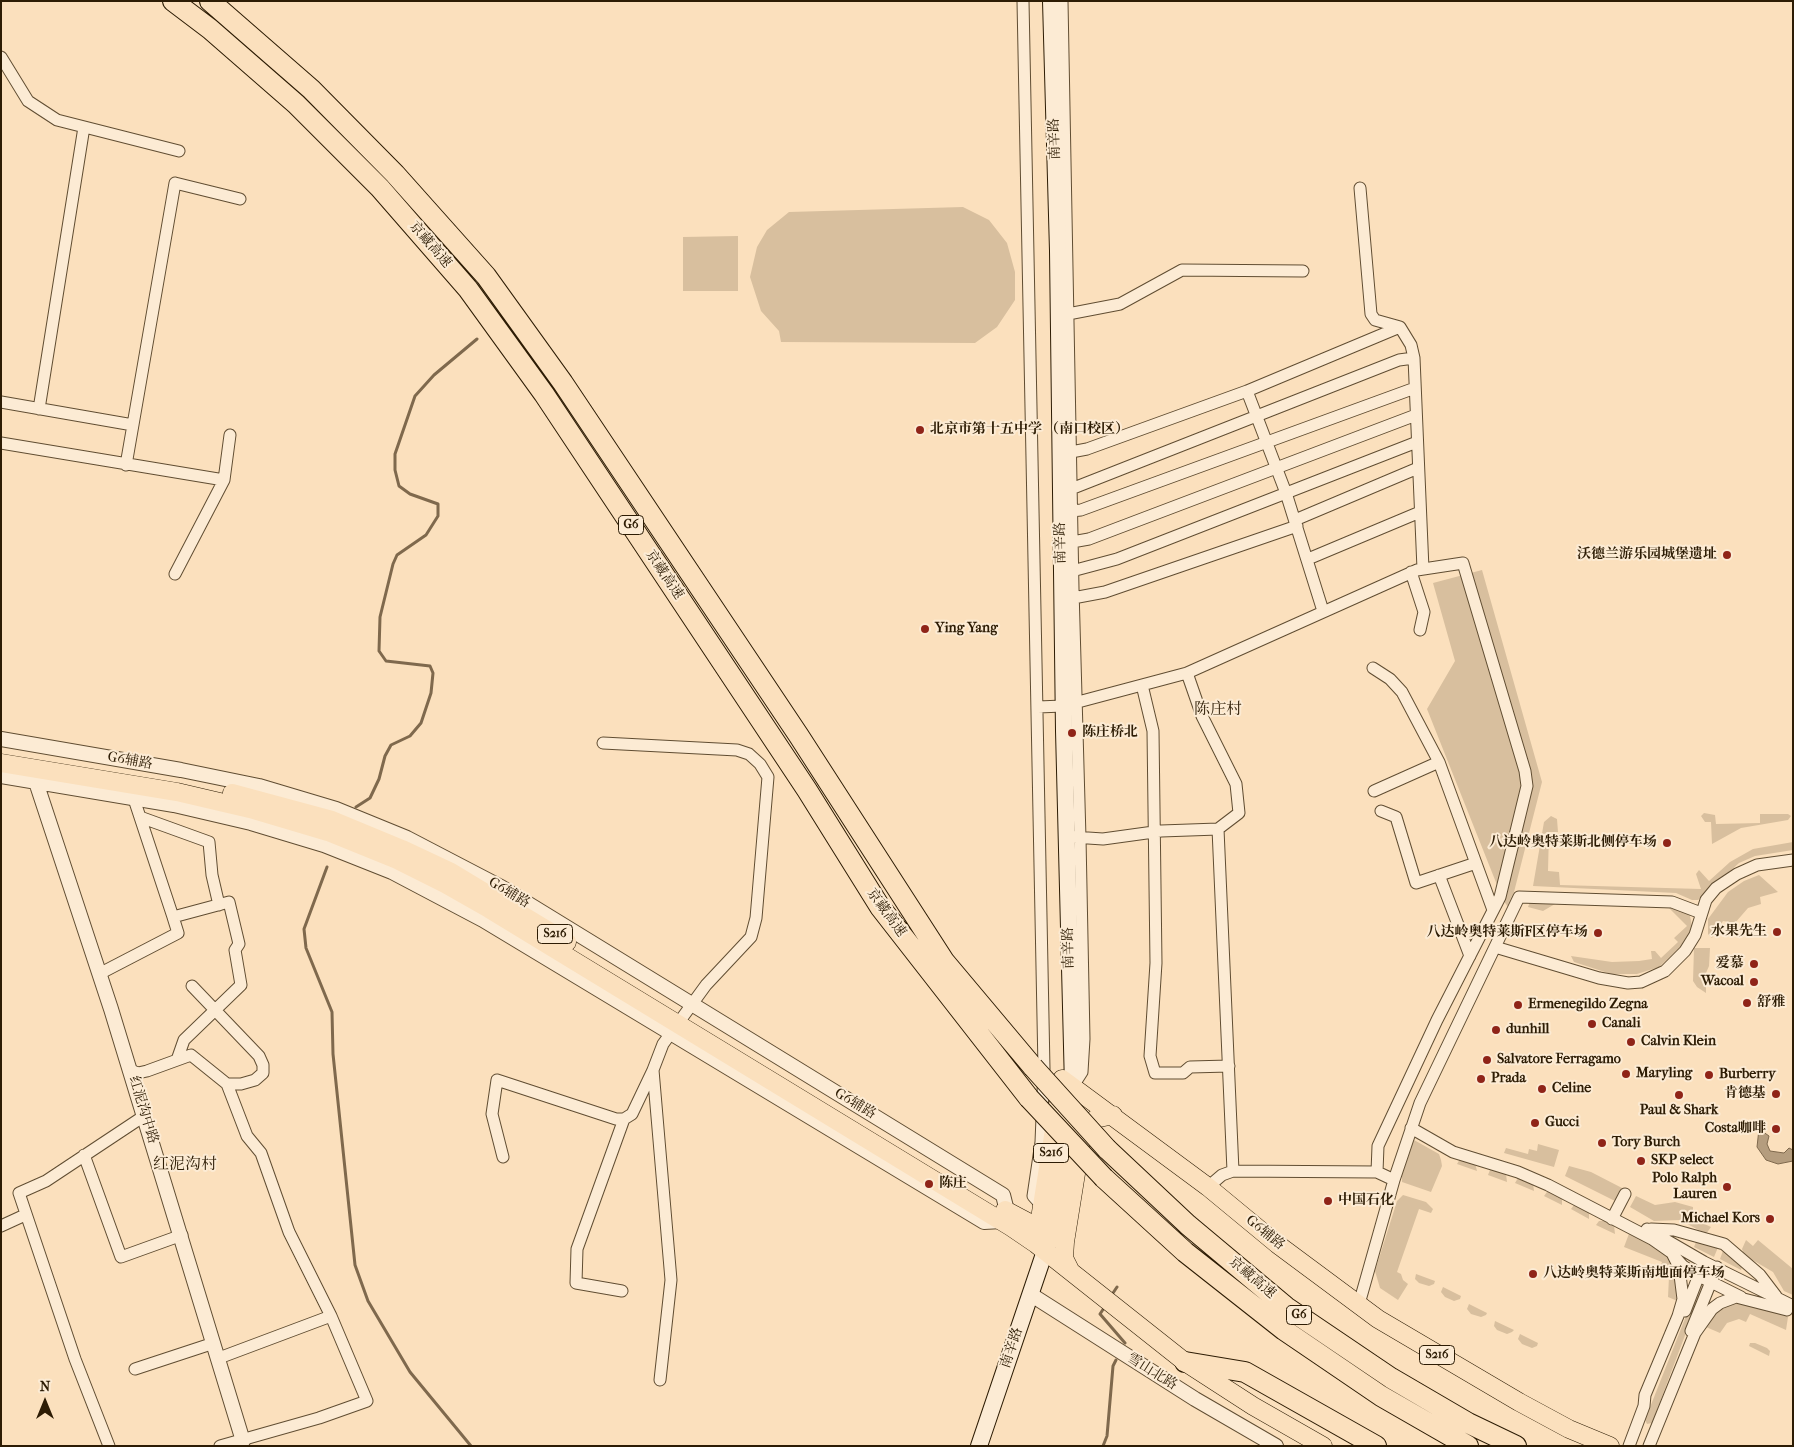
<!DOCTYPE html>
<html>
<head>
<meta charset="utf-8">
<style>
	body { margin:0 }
	#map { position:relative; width:1794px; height:1447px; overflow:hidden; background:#fbe0bd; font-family:"IM FELL French Canon",serif }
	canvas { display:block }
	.frame { position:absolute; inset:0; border:2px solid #2d1c04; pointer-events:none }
	.north { position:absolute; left:20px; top:1377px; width:50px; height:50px; -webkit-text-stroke:4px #fcebd4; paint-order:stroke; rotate:0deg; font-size:14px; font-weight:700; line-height:20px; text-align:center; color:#2d1c04 }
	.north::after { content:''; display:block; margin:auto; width:18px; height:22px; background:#2d1c04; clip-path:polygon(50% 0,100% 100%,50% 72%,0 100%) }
</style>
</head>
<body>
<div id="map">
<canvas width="1794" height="1447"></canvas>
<div class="frame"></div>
<div class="north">N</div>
</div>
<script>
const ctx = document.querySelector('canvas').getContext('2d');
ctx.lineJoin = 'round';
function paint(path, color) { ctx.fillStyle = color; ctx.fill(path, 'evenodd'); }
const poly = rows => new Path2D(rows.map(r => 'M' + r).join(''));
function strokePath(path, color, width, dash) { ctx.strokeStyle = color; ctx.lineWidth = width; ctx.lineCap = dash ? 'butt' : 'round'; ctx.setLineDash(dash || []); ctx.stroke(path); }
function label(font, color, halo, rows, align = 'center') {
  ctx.font = font + ' "IM FELL French Canon","Noto Serif SC",serif'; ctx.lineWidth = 4; ctx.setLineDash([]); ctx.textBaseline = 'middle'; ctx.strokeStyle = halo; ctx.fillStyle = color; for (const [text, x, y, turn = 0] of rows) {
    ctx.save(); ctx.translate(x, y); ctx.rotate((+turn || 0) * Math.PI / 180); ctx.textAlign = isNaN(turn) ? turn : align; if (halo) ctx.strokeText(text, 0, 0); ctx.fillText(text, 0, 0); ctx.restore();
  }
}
paint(poly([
	[963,207,989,220,1007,243,1015,272,1015,300,997,327,975,343,781,342,779,331,761,311,750,277,757,247,767,230,789,212],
	[738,236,738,291,683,291,683,237],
	[1482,570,1542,782,1513,896,1508,907,1503,900,1427,709,1455,661,1433,583],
	[1704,813,1715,815,1716,824,1760,823,1760,814,1788,814,1791,816,1788,820,1741,828,1712,844,1711,822,1705,822,1701,816],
	[1551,816,1557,819,1558,832,1549,832,1548,871,1559,872,1560,885,1701,889,1696,874,1699,870,1709,881,1730,862,1753,849,1793,842,1793,850,1755,856,1739,863,1698,900,1692,900,1676,893,1533,886,1544,822],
	[1759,875,1778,892,1760,897,1761,904,1748,908,1735,923,1723,921,1712,938,1708,934,1708,919,1728,892,1744,881],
	[1530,902,1673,906,1687,912,1690,916,1692,926,1688,940,1659,967,1637,974,1611,974,1574,962,1571,956,1612,962,1639,961,1652,959,1651,951,1655,951,1661,958,1678,942,1674,938,1687,926,1668,907,1555,904,1543,911,1528,907],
	[1694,948,1710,948,1709,966,1706,973,1706,993,1697,987,1693,981],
	[1414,1140,1439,1154,1441,1160,1442,1166,1431,1192,1402,1182,1402,1175],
	[1538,1144,1559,1150,1554,1167,1504,1153,1506,1148,1528,1154,1529,1149,1537,1151],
	[1460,1159,1475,1163,1477,1171,1457,1164],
	[1569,1166,1591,1172,1624,1189,1617,1202,1565,1176],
	[1490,1170,1506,1174,1507,1182,1488,1175],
	[1518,1178,1533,1183,1534,1191,1515,1183],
	[1551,1191,1562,1197,1562,1205,1544,1196,1547,1192],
	[1403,1195,1426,1202,1433,1209,1431,1213,1419,1209,1397,1272,1401,1274,1403,1280,1408,1284,1398,1300,1380,1288,1375,1271,1397,1201],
	[1636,1196,1655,1205,1675,1202,1693,1207,1693,1215,1698,1217,1698,1221,1711,1227,1706,1234,1680,1220,1654,1221,1630,1207],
	[1574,1205,1589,1210,1589,1219,1571,1209],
	[1599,1221,1605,1221,1614,1225,1615,1234,1596,1225],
	[1630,1231,1666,1254,1673,1264,1680,1302,1668,1297,1669,1277,1667,1273,1659,1270,1662,1262,1624,1247],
	[1746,1240,1753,1246,1758,1240,1793,1269,1793,1295,1784,1291,1773,1272,1744,1255,1742,1249],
	[1696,1242,1719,1245,1714,1257,1694,1247],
	[1724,1248,1742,1267,1741,1270,1720,1259],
	[1416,1274,1435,1281,1434,1284,1429,1286,1419,1283,1415,1279],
	[1699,1283,1704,1285,1652,1423,1647,1424,1645,1420],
	[1443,1287,1461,1296,1460,1299,1454,1301,1445,1297,1441,1292],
	[1737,1303,1781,1311,1788,1317,1786,1330,1750,1314,1746,1322,1739,1319,1727,1323,1720,1333,1706,1327,1715,1312,1724,1306],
	[1469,1304,1487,1313,1486,1315,1481,1317,1471,1314,1467,1309],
	[1495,1321,1514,1330,1512,1332,1507,1334,1497,1330,1494,1326],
	[1520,1334,1538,1343,1537,1346,1532,1348,1522,1344,1518,1339],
	[1750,1343,1755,1343,1767,1348,1770,1351,1769,1356,1749,1346]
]), '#d8bf9e');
const water = poly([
	[1759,1129,1769,1136,1767,1144,1770,1151,1784,1153,1789,1148,1793,1150,1793,1161,1778,1164,1766,1160,1757,1147,1759,1129]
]);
paint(water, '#b59d7e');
strokePath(water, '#7f694d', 1);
strokePath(poly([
	[356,807,370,798,379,779,385,756,391,745,410,736,421,723,431,693,433,673,430,666,386,661,379,651,380,617,393,564,397,555,426,535,438,516,438,504,410,494,399,486,395,470,395,454,415,396,434,375,477,339],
	[327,867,304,929,306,948,332,1012,333,1054,355,1265,368,1301,410,1372,471,1446],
	[1113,1293,1117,1287],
	[1104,1308,1100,1314,1125,1343],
	[1103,1446,1107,1436,1113,1366,1116,1360]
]), '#7f694d', 3);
const minor = poly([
	[1023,1,1044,1068,1041,1142,1033,1196,1042,1206],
	[1062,1,1073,589,1080,838,1084,1039,1082,1072,1073,1086],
	[1,57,28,101,57,120,179,151],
	[1360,188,1371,314,1375,320,1400,327,1411,345,1414,358,1423,569],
	[1068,314,1120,304,1182,270,1303,271],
	[1247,391,1286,493,1323,611],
	[1,402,133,425],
	[39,409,84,127],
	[1,443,224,480,230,435],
	[1071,452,1087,449,1247,391,1400,327],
	[126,465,175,183,240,199],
	[1071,489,1399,360,1414,358],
	[1071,511,1081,510,1415,388],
	[1295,520,1418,468],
	[1072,542,1089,539,1416,415],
	[1308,559,1420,512],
	[1072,571,1117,559,1417,442],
	[1411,572,1424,612,1420,630],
	[175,574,224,480],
	[1073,598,1105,592,1297,526],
	[1373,668,1390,679,1402,692,1439,762,1374,791],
	[1187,673,1202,716,1236,784,1239,813,1218,829,1233,1171],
	[1142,685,1153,731,1156,963,1150,1056,1155,1073,1183,1073,1190,1067,1229,1066],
	[1038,707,1063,706,1187,673,1417,570,1463,563,1525,771,1527,786,1500,897,1437,1020,1378,1146,1377,1172],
	[603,743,737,750,749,754,760,764,768,777,756,918,751,937,706,985,663,1044,653,1070,671,1280,660,1380],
	[1439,762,1493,910],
	[134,799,173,917,229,902,239,944,235,950,241,985,184,1040,177,1060],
	[1381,811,1396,817,1416,883,1476,863],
	[140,817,209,842,212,875,219,905],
	[1073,837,1103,839,1161,831,1218,829],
	[1439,875,1470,956],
	[1495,947,1599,978,1628,983,1641,982,1665,971,1685,951,1695,935,1706,900,1716,888,1737,874,1757,865,1793,860],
	[99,974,178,933,173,917],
	[192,986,259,1056,263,1065,263,1073,255,1080,241,1084,227,1084],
	[130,1070,138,1073,147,1071,191,1055,227,1084,247,1136,261,1153,289,1232,331,1316,219,1358],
	[1411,1128,1453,1152,1518,1172,1548,1185,1652,1239,1672,1253,1679,1267,1683,1299,1678,1316,1645,1395,1644,1406,1629,1446],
	[84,1155,121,1257,182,1235],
	[503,1157,492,1114,497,1080,616,1119,624,1119,632,1114,653,1070],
	[1208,1187,1222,1175,1233,1171,1377,1172,1394,1180],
	[1612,1219,1625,1194],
	[1,1226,25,1215],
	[1647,1229,1704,1262,1793,1306],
	[1651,1229,1674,1230,1724,1244,1760,1275,1776,1296],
	[1676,1258,1683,1266,1699,1276,1741,1297],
	[622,1291,576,1283,577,1249,624,1119],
	[1359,1304,1394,1180,1420,1103,1519,897,1672,902,1701,913],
	[1685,1311,1704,1262],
	[1691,1331,1717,1267],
	[135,1369,214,1343],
	[109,1446,75,1359,19,1193,46,1181,144,1116],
	[220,1446,319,1418,367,1401,331,1316],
	[1649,1446,1695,1333,1712,1309,1720,1303,1736,1297,1787,1310]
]);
const tertiary = poly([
	[1,739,181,770,259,786,336,809,407,838,501,887,1003,1195,1007,1211],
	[1,776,174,805,251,823,324,845,392,872,483,920,984,1222,1002,1221],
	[36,782,111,1009,243,1441],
	[1030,1294,1195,1399,1276,1446]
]);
const secondary = poly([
	[1051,1,1058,251,1064,731,1073,1086],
	[979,1446,1045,1251]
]);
const primary = poly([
	[1,763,177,792,254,810,328,832,397,860,445,884,489,909,1011,1227,1036,1244,1185,1362,1253,1406,1323,1446],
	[232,793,332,820,402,849,451,872,567,942],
	[1005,1210,1039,1228,1045,1251],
	[1037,1238,1062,1079,1208,1187,1277,1244,1378,1319,1519,1402,1569,1429,1610,1446],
	[1045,1251,1055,1221,1072,1100],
	[1070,1270,1064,1258,1065,1242,1082,1136,1095,1119,1113,1115]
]);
const motorway = poly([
	[173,1,210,29,296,104,380,188,468,289,544,394,807,790,880,907,1029,1098],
	[210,1,311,89,395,174,486,276,563,383,799,736,944,961,1033,1067],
	[1107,1149,1188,1225,1286,1307,1391,1378,1468,1423,1516,1446],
	[1104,1178,1185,1252,1284,1330,1381,1396,1468,1446],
	[1185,1362,1245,1372,1376,1446]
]);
strokePath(minor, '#604d32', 13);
strokePath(tertiary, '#604d32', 16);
strokePath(secondary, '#2d1c04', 18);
strokePath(primary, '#2d1c04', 19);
strokePath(motorway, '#2d1c04', 22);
strokePath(minor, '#fcebd4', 11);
strokePath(tertiary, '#fcebd4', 14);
strokePath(secondary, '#fcebd4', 16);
strokePath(primary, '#fbe0bd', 18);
strokePath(motorway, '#fbe0bd', 20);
const motorwayBridge = poly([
	[1033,1067,1107,1149],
	[1029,1098,1104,1178]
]);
strokePath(motorwayBridge, '#2d1c04', 22, []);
strokePath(motorwayBridge, '#fbe0bd', 20);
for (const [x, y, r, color] of [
	[920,430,5,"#8f2418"],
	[1727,555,5,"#8f2418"],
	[925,629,5,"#8f2418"],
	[1072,733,5,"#8f2418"],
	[1667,843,5,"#8f2418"],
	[1777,932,5,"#8f2418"],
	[1598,933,5,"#8f2418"],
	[1754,964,5,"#8f2418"],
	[1754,982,5,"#8f2418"],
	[1747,1003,5,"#8f2418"],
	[1518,1005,5,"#8f2418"],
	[1592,1024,5,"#8f2418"],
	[1496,1030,5,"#8f2418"],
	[1631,1042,5,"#8f2418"],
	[1487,1060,5,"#8f2418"],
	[1626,1074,5,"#8f2418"],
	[1709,1075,5,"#8f2418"],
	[1481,1079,5,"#8f2418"],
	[1542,1089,5,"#8f2418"],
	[1776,1094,5,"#8f2418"],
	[1679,1095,5,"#8f2418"],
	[1535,1123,5,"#8f2418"],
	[1776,1129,5,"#8f2418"],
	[1602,1143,5,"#8f2418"],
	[1641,1161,5,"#8f2418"],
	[929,1184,5,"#8f2418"],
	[1727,1187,5,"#8f2418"],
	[1328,1201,5,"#8f2418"],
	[1770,1219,5,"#8f2418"],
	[1533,1274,5,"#8f2418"]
]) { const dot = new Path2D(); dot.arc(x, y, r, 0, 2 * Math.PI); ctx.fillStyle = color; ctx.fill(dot); strokePath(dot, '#fcebd4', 2); }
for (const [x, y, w] of [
	[631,525,25],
	[555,934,35],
	[1051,1153,35],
	[1299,1315,25],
	[1437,1355,35]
]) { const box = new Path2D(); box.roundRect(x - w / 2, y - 9.5, w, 19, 4); ctx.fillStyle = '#fcebd4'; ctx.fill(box); strokePath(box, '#2d1c04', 1); }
label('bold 12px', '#2d1c04', null, [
	["G6",631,525],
	["S216",555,934],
	["S216",1051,1153],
	["G6",1299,1315],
	["S216",1437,1355]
]);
label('14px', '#2d1c04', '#fcebd4', [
	["南辛路",1055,139,-92],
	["京藏高速",430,245,49],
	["南辛路",1061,543,-91],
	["京藏高速",664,575,56],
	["G6辅路",130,761,10],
	["G6辅路",509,893,31],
	["京藏高速",886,913,54],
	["南辛路",1069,948,-91],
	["G6辅路",855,1104,31],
	["红泥沟中路",143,1110,73],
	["G6辅路",1265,1233,39],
	["京藏高速",1252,1278,40],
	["南辛路",1012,1348,-71],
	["雪山北路",1152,1372,32]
]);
label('bold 14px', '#2d1c04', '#fcebd4', [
	["北京市第十五中学 （南口校区）",930,430],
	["沃德兰游乐园城堡遗址",1717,555,"right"],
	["Ying Yang",935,629],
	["陈庄桥北",1082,733],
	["八达岭奥特莱斯北侧停车场",1657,843,"right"],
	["水果先生",1767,932,"right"],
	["八达岭奥特莱斯F区停车场",1588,933,"right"],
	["爱慕",1744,964,"right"],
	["Wacoal",1744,982,"right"],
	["舒雅",1757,1003],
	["Ermenegildo Zegna",1528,1005],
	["Canali",1602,1024],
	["dunhill",1506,1030],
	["Calvin Klein",1641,1042],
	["Salvatore Ferragamo",1497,1060],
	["Maryling",1636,1074],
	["Burberry",1719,1075],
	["Prada",1491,1079],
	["Celine",1552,1089],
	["肯德基",1766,1094,"right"],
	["Paul & Shark",1679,1111,"center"],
	["Gucci",1545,1123],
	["Costa咖啡",1766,1129,"right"],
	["Tory Burch",1612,1143],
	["SKP select",1651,1161],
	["Polo Ralph",1717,1179,"right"],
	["Lauren",1717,1195,"right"],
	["陈庄",939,1184],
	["中国石化",1338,1201],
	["Michael Kors",1760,1219,"right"],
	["八达岭奥特莱斯南地面停车场",1543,1274]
], 'left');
label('16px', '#2d1c04', '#fcebd4', [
	["陈庄村",1218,710],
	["红泥沟村",185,1165]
]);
</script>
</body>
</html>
